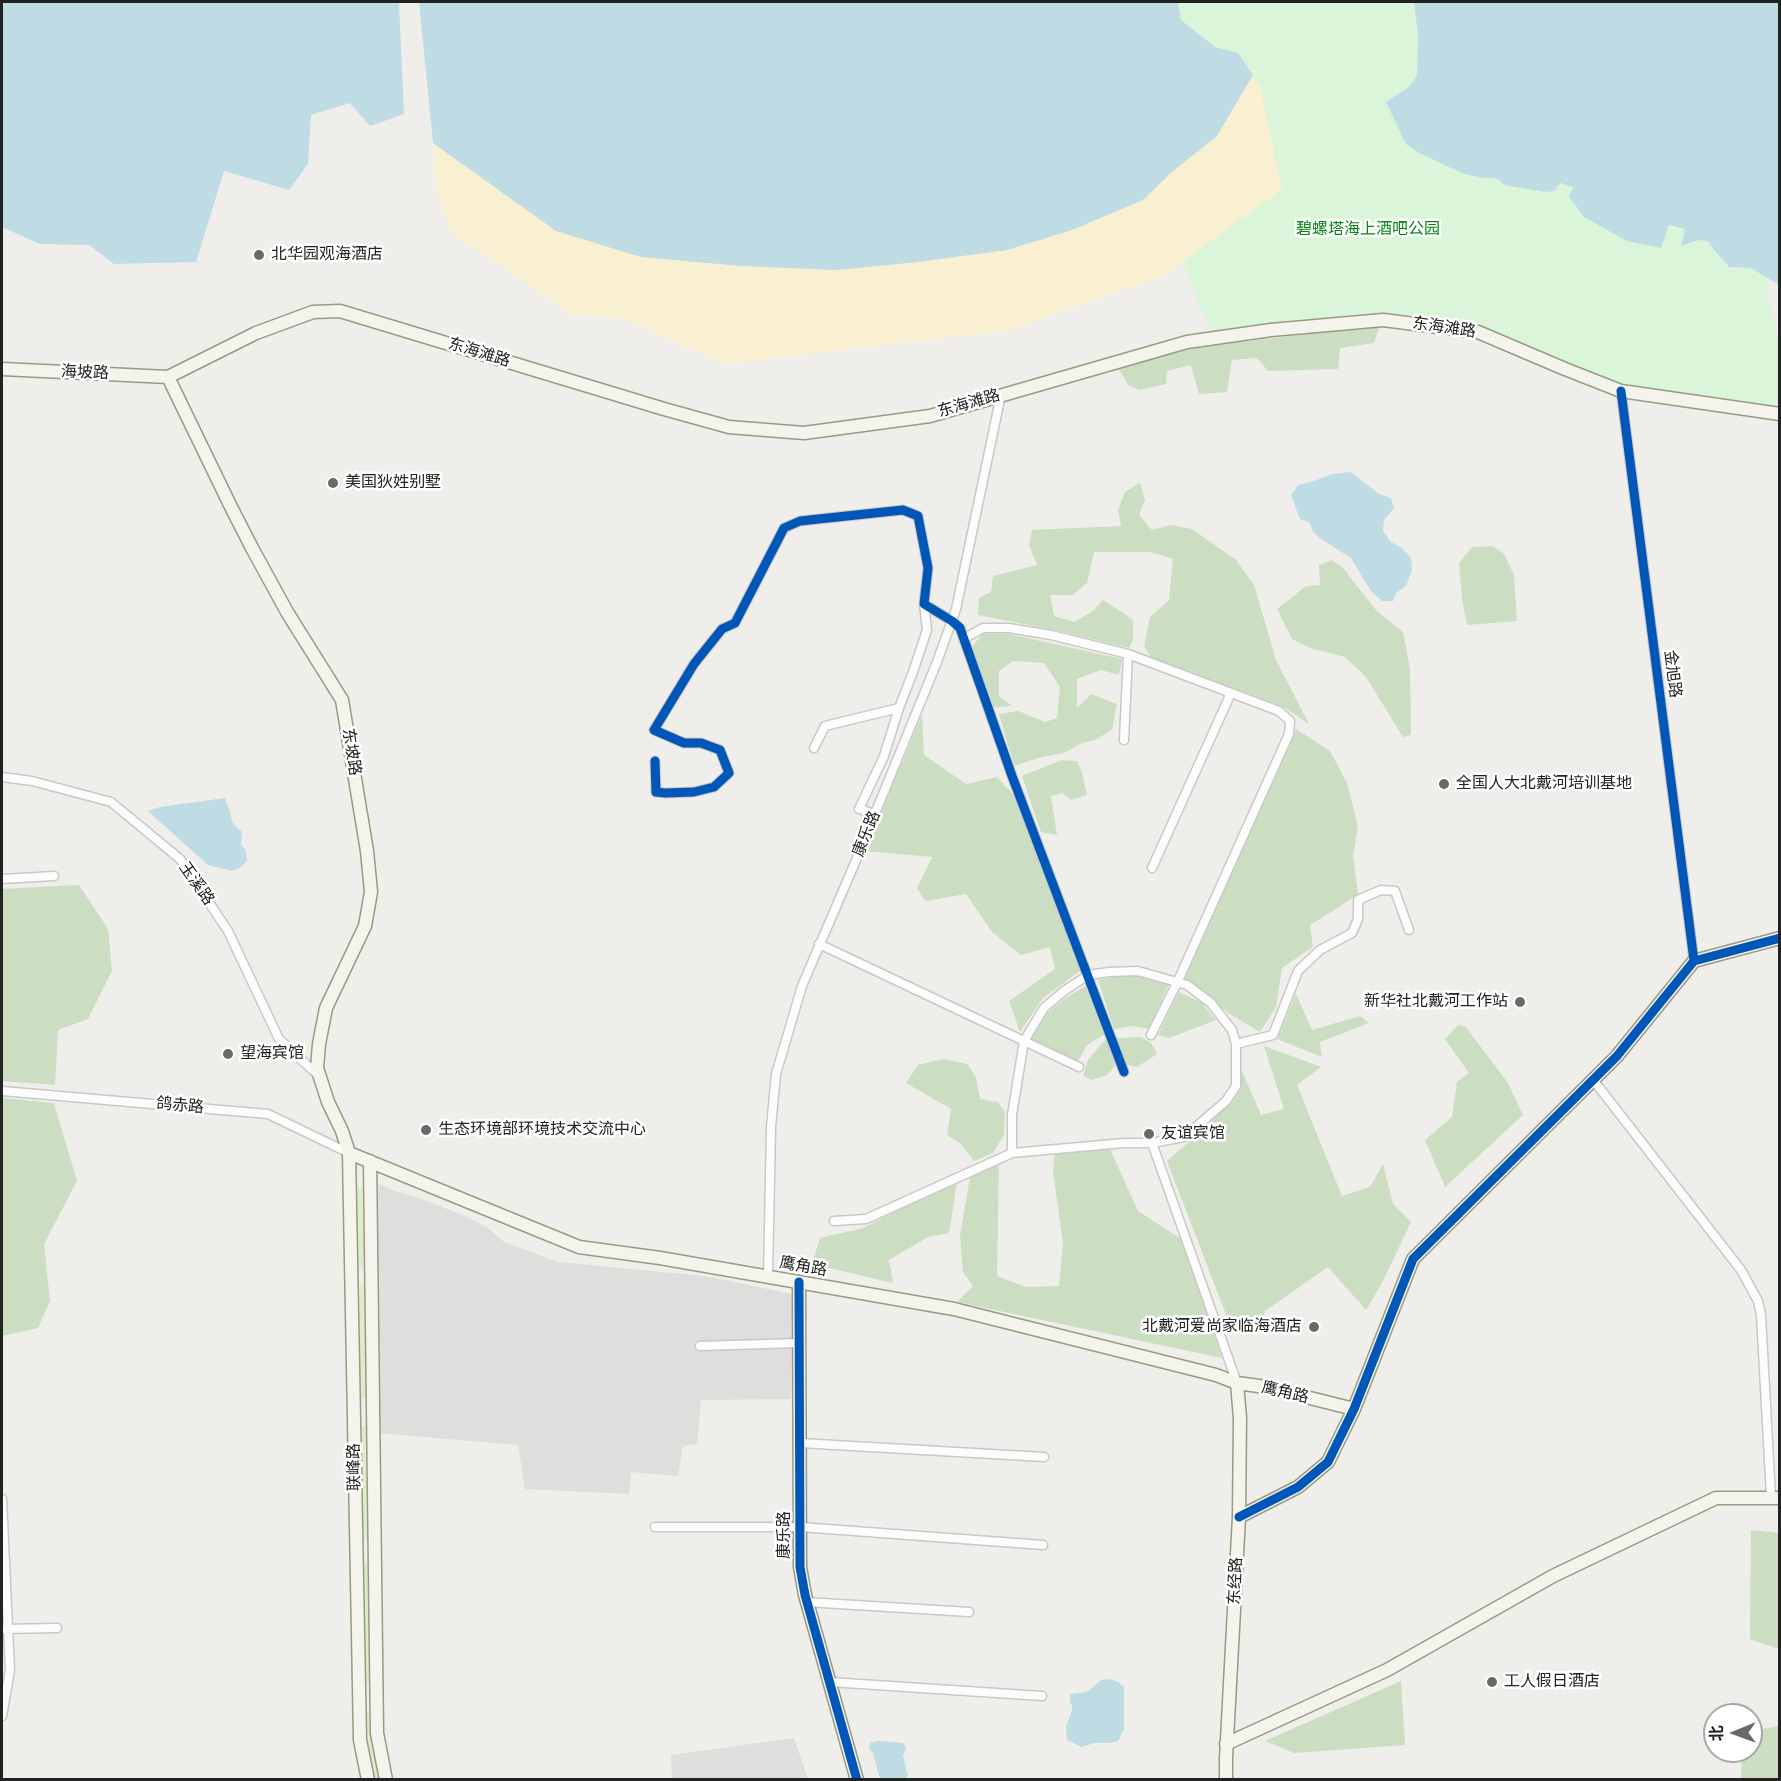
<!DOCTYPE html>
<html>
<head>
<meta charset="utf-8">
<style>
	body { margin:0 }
	#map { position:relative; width:1781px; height:1781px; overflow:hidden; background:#f0eeeb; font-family:Signika,"Noto Sans SC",sans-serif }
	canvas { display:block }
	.frame { position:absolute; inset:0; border:3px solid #222; pointer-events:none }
	.north { position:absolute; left:1703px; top:1703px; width:60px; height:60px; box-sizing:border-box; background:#fff; border:2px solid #a7a7a7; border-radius:50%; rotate:269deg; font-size:16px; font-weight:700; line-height:24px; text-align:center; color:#222 }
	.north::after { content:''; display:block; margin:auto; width:21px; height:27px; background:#6a6968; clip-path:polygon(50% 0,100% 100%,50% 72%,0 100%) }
</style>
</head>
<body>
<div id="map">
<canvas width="1781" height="1781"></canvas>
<div class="frame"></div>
<div class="north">北</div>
</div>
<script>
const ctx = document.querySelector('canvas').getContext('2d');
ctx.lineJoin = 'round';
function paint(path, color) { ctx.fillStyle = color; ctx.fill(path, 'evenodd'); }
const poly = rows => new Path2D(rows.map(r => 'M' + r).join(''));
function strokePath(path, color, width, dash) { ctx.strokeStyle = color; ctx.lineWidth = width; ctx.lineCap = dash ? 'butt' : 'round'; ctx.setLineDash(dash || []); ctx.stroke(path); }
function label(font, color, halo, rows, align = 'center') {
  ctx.font = font + ' Signika,"Noto Sans SC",sans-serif'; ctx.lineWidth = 5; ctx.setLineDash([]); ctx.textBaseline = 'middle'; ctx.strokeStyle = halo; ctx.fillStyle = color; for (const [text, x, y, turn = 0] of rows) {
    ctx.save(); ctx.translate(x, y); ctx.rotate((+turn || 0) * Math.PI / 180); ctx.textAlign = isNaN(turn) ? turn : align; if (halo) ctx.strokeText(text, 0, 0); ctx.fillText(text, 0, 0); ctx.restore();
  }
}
paint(poly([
	[375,1182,398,1192,419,1198,465,1216,488,1228,504,1242,558,1262,705,1276,792,1294,791,1399,701,1400,697,1444,683,1446,678,1476,631,1472,629,1494,525,1489,518,1445,377,1433],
	[794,1738,808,1779,672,1779,671,1755]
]), '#dfdedc');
paint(poly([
	[356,1187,363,1187,365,1269,357,1268],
	[366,1282,367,1398,360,1398,360,1283],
	[361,1426,367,1426,369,1539,362,1539],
	[363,1562,370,1562,372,1683,365,1683],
	[373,1712,383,1779,375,1779,371,1765,366,1713]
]), '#ddeccb');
paint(poly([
	[1380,325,1374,343,1340,348,1338,369,1268,371,1257,358,1232,360,1227,392,1199,394,1191,365,1167,371,1166,384,1139,390,1128,385,1117,366,1200,347],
	[1140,483,1145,500,1139,515,1152,530,1170,525,1192,529,1236,560,1254,585,1276,660,1309,724,1282,706,1151,658,1144,646,1150,617,1169,600,1173,559,1151,552,1094,552,1087,583,1073,595,1050,595,1054,616,1074,622,1093,611,1103,600,1125,614,1133,620,1133,640,1129,648,1059,631,978,615,979,598,991,592,993,576,1037,565,1029,545,1032,530,1121,526,1118,510,1125,492],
	[1493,546,1504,554,1514,575,1517,621,1467,625,1462,599,1459,563,1472,547],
	[1332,560,1343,568,1376,610,1403,632,1410,669,1411,735,1403,737,1366,677,1345,657,1310,648,1292,639,1277,609,1306,586,1320,585,1319,565],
	[982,634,1009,634,1122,659,1119,675,1101,670,1077,679,1077,708,1091,694,1117,704,1112,730,1095,740,1082,743,1064,753,1042,757,1014,766,999,714,1018,711,1045,722,1057,718,1060,687,1044,663,1013,661,999,671,999,696,1012,706,994,707,972,647],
	[922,715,924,755,966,784,997,777,1018,800,1080,971,1043,998,1020,1032,1009,1001,1055,969,1050,947,1021,955,992,932,966,894,925,901,917,888,932,857,865,851],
	[1296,729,1330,751,1347,783,1358,826,1353,856,1358,894,1333,911,1310,925,1313,947,1282,968,1276,1007,1260,1032,1230,1014,1181,979],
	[1061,760,1077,761,1082,773,1087,795,1071,800,1062,793,1051,796,1057,835,1041,832,1022,776],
	[79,885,108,929,112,971,88,1019,58,1030,55,1085,2,1081,2,889],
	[1142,975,1169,984,1149,1029,1131,1026,1114,1029,1098,980,1119,976],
	[1085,986,1105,1034,1087,1045,1078,1061,1028,1038,1046,1014,1066,998],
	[1179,992,1201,1002,1216,1020,1169,1038,1158,1035],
	[1296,994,1312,1030,1360,1016,1369,1023,1320,1042,1322,1057,1277,1039],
	[1458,1025,1465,1026,1508,1083,1523,1115,1445,1187,1425,1140,1452,1117,1457,1082,1469,1073,1445,1039],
	[1141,1037,1151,1043,1157,1054,1137,1067,1117,1063,1107,1075,1092,1080,1083,1076,1088,1060,1106,1039],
	[1264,1046,1321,1067,1297,1085,1342,1196,1370,1187,1383,1164,1393,1204,1411,1222,1384,1279,1366,1310,1328,1267,1265,1311,1260,1328,1232,1330,1167,1161,1203,1130,1240,1091,1242,1071,1261,1115,1284,1109],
	[943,1059,967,1064,976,1077,980,1099,998,1102,1005,1112,1004,1135,993,1153,974,1161,960,1143,947,1135,951,1109,906,1083,918,1065],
	[2,1098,54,1103,77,1181,44,1244,50,1301,38,1328,2,1336],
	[1109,1147,1138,1211,1181,1239,1222,1358,957,1302,973,1286,963,1272,960,1236,970,1177,999,1163,997,1276,1026,1287,1059,1286,1063,1244,1053,1171,1055,1150],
	[957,1182,949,1233,928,1237,889,1260,893,1283,812,1264,820,1238,863,1228,933,1192],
	[1751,1530,1779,1533,1779,1649,1750,1639],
	[1401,1681,1405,1745,1294,1753,1265,1741],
	[1779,1726,1779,1779,1741,1779,1742,1751,1751,1751,1751,1731]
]), '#cbdec1');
paint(poly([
	[1253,75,1260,87,1282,190,1163,276,1010,330,725,364,622,318,573,315,481,252,452,234,437,189,433,143,559,232,641,257,740,266,837,270,918,262,1007,250,1072,230,1143,200,1173,171,1217,136]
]), '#f8f0d0');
paint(poly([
	[1178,2,1414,2,1418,35,1417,76,1408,88,1386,102,1419,153,1464,174,1484,178,1517,136,1493,178,1504,185,1559,183,1574,187,1661,248,1669,225,1686,230,1681,245,1698,240,1707,241,1729,267,1751,268,1767,278,1767,301,1779,335,1779,414,1621,391,1478,332,1363,322,1213,338,1183,262,1282,189,1260,87,1238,53,1215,47,1181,20]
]), '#daf5da');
paint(poly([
	[2,2,399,2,404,114,370,126,350,103,311,115,308,164,289,190,224,171,196,262,114,264,89,245,40,244,2,227],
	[419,2,1178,2,1181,20,1215,47,1238,53,1253,75,1217,136,1173,171,1143,200,1072,230,1007,250,918,262,837,270,740,266,641,257,556,231,433,143],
	[1414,2,1779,2,1779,285,1751,268,1729,267,1707,241,1698,240,1681,246,1685,229,1669,225,1661,248,1627,241,1584,217,1569,196,1573,187,1560,183,1554,191,1546,192,1504,185,1499,180,1493,178,1484,178,1464,174,1419,153,1406,144,1386,102,1408,88,1417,76,1418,35],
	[1351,472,1379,494,1391,498,1394,508,1384,520,1383,531,1391,542,1401,547,1411,558,1412,570,1406,586,1396,593,1393,601,1382,601,1371,591,1351,558,1321,539,1313,532,1310,523,1300,519,1291,495,1298,485,1314,481,1332,474],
	[225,798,230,812,232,822,242,832,241,844,246,851,247,861,241,867,232,871,208,865,148,811,160,807],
	[1109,1679,1118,1682,1124,1687,1124,1729,1118,1741,1110,1743,1094,1743,1082,1747,1067,1740,1066,1727,1072,1710,1072,1705,1070,1702,1070,1694,1087,1692,1101,1680],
	[878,1741,903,1743,906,1748,903,1756,908,1776,905,1779,880,1779,873,1753,869,1748,870,1743]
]), '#bfdbe3');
const street = poly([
	[1621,391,1694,961],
	[963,639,983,628,1009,628,1051,635,1128,654,1279,711,1290,721,1289,734,1177,983,1151,1035],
	[1124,740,1128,654],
	[814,748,825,726,899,708,913,672,927,630,924,604],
	[655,761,656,792,665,793,694,792,714,787,729,773,720,750,701,743,684,743,654,730,694,664,722,629,735,623,784,528,800,521,903,510,918,516,928,568,924,604,952,621,960,628,1012,776,1124,1072],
	[2,777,32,781,111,802,180,859,228,931,279,1039,319,1076],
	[875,814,859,809,884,756,899,708],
	[1152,868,1231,693],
	[2,879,54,876],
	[819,944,1079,1067],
	[1236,1044,1273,1035,1298,971,1320,950,1352,933,1358,919,1358,900,1381,890,1395,891,1409,930],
	[1594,1081,1741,1270,1758,1301,1761,1315,1771,1497],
	[2,1091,268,1114,349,1153],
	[1152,1143,1237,1383],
	[834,1221,866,1219,1012,1153,1124,1143,1152,1143,1184,1137,1226,1101,1236,1086,1236,1044,1232,1030,1211,1003,1187,985,1138,971,1109,972,1088,975,1064,991,1044,1008,1024,1041,1012,1115,1012,1153],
	[768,1277,771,1127,776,1074,802,986,854,865,937,662,956,609,1001,395],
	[700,1346,799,1343],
	[800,1443,1044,1457],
	[2,1499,10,1670,2,1716],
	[655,1527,800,1527,1043,1545],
	[806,1602,969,1612],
	[2,1629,57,1628],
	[830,1682,1042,1696]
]);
const secondary = poly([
	[2,369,168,377],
	[168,377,256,333,313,312,340,311,664,409,729,427,804,433,930,416,1187,342,1271,330,1383,320,1478,332,1565,369,1621,391,1780,414],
	[168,377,231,507,252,548,287,612,342,700,367,851,371,892,365,926,326,1008,319,1044,317,1068,328,1102,342,1131,349,1153,360,1740,368,1780],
	[349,1153,579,1247,660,1258,954,1309,1216,1375,1237,1383,1266,1387,1354,1409],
	[370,1161,377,1733,386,1780],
	[799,1282,800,1567,805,1595,857,1780],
	[1239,1517,1298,1487,1328,1462,1354,1409,1413,1259,1617,1056,1694,961,1780,938],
	[1226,1744,1387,1670,1553,1576,1716,1498,1780,1498],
	[1226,1780,1226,1758,1239,1517,1240,1418,1237,1383]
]);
strokePath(street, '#c9c8c7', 11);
strokePath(secondary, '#999a82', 15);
strokePath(street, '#fdfcfc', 8);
strokePath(secondary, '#f4f4ed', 12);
strokePath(poly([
	[1621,391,1694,961],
	[655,761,656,792,665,793,694,792,714,787,729,773,720,750,701,743,684,743,654,730,694,664,722,629,735,623,784,528,800,521,903,510,918,516,928,568,924,604,952,621,960,628,1012,776,1124,1072],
	[799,1282,800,1567,805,1595,857,1780],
	[1239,1517,1298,1487,1328,1462,1354,1409,1413,1259,1617,1056,1694,961,1780,938]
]), '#0057b8', 9);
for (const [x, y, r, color] of [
	[259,255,6,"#6a6968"],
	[333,483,6,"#6a6968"],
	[1444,784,6,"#6a6968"],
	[1520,1002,6,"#6a6968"],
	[228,1054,6,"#6a6968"],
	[426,1130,6,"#6a6968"],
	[1149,1134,6,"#6a6968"],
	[1314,1327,6,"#6a6968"],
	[1492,1682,6,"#6a6968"]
]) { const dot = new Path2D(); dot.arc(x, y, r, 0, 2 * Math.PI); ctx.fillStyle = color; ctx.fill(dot); strokePath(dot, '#fff', 2); }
label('16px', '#0c8416', '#fff', [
	["碧螺塔海上酒吧公园",1368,230]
]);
label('16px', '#222', '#fff', [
	["北华园观海酒店",271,255],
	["美国狄姓别墅",345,483],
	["全国人大北戴河培训基地",1456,784],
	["新华社北戴河工作站",1508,1002,"right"],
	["望海宾馆",240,1054],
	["生态环境部环境技术交流中心",438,1130],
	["友谊宾馆",1161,1134],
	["北戴河爱尚家临海酒店",1302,1327,"right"],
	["工人假日酒店",1504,1682]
], 'left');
label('16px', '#222', '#fff', [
	["东海滩路",1444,328,8],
	["东海滩路",479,353,17],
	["海坡路",85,373,2],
	["东海滩路",969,404,-16],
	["金旭路",1672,674,83],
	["东坡路",351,752,81],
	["康乐路",867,834,-68],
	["玉溪路",196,884,55],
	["鸽赤路",180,1106,5],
	["鹰角路",803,1267,10],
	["鹰角路",1285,1393,13],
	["联峰路",355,1467,-91],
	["康乐路",785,1535,-90],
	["东经路",1236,1581,-87]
]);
</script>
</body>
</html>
